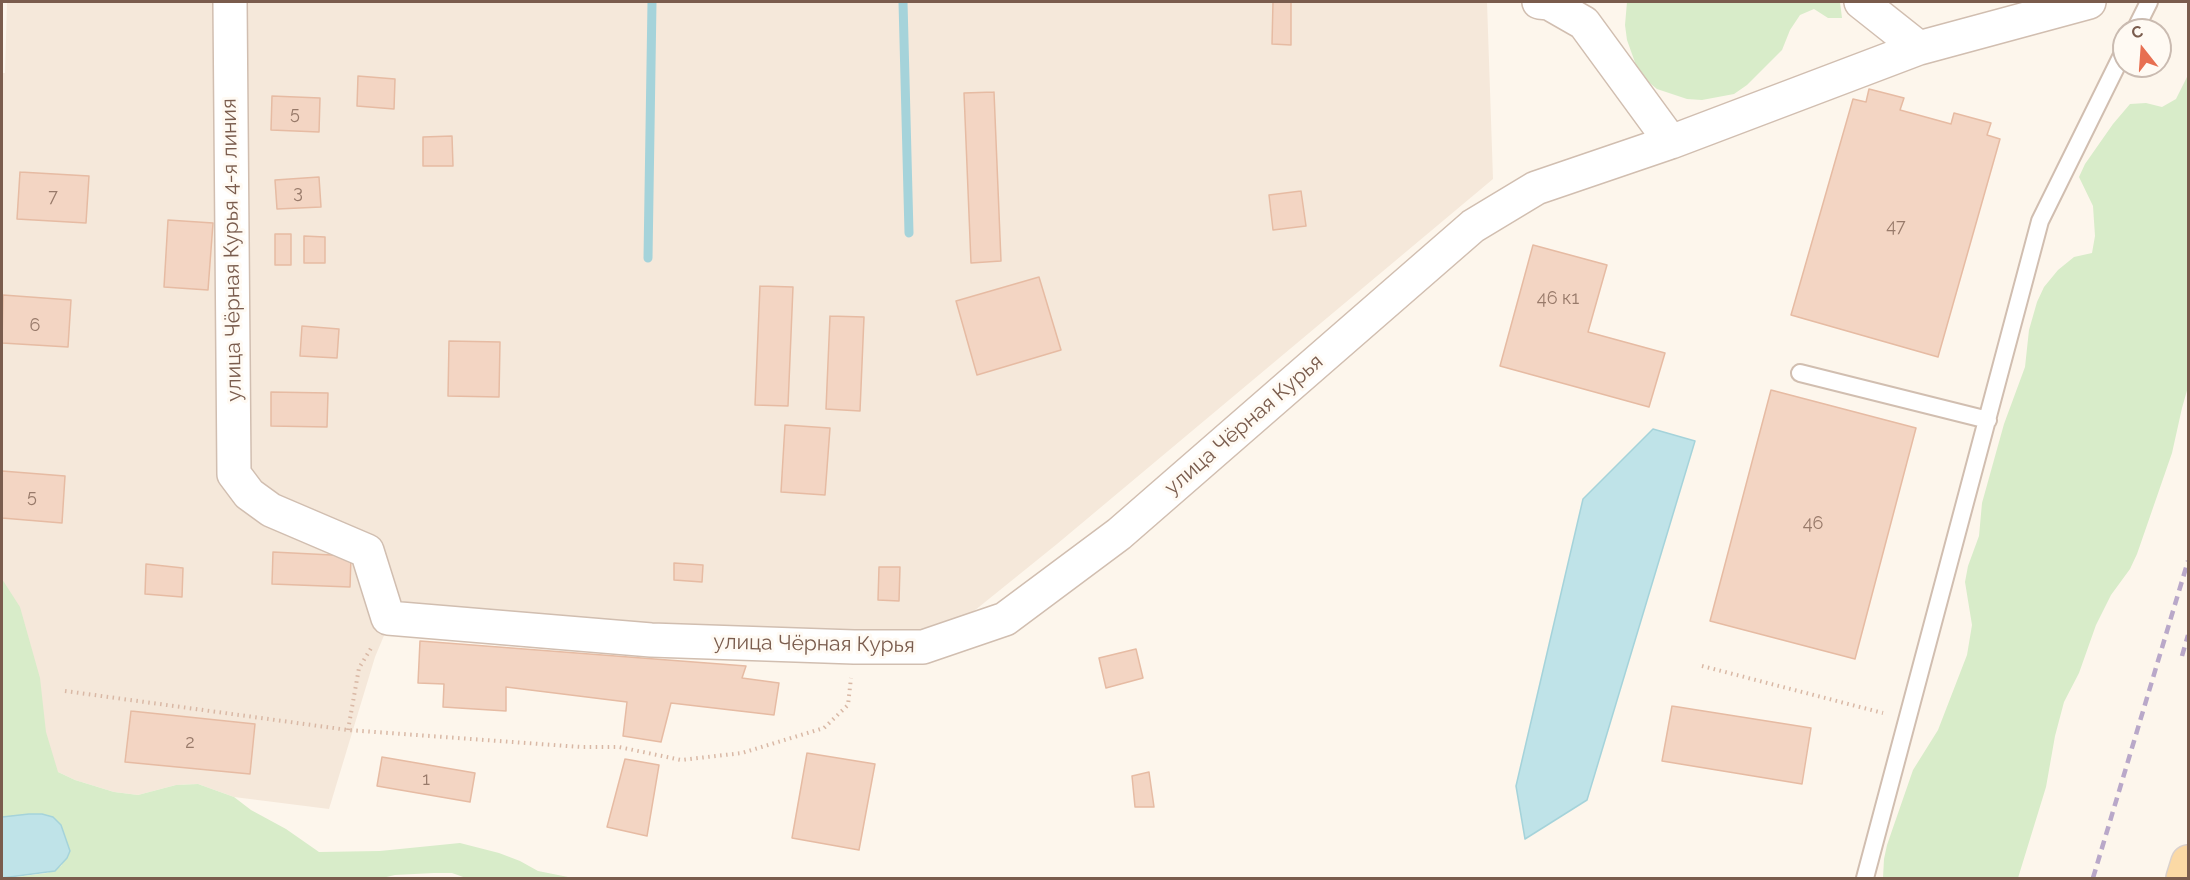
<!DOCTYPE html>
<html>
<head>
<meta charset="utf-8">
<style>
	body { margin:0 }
	#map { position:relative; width:2190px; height:880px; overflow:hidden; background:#fdf6ec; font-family:Raleway,sans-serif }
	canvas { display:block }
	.frame { position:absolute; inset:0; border:3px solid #7a5c4d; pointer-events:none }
	.north { position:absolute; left:2112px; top:18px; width:60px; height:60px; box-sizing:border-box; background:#fffaf3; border:2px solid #cabbb1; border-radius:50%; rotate:343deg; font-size:16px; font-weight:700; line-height:24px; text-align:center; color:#7a5c4d }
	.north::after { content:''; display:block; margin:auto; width:21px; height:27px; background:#e76f51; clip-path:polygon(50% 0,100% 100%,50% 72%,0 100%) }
</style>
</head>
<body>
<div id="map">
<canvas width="2190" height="880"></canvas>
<div class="frame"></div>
<div class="north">С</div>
</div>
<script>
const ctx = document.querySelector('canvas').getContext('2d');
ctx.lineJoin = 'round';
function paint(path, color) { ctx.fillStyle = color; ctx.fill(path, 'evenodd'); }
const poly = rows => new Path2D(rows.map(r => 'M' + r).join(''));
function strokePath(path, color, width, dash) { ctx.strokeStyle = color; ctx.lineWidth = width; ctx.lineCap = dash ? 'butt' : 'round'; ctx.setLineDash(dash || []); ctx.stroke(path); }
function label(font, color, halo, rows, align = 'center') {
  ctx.font = font + ' Raleway,sans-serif'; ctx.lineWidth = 6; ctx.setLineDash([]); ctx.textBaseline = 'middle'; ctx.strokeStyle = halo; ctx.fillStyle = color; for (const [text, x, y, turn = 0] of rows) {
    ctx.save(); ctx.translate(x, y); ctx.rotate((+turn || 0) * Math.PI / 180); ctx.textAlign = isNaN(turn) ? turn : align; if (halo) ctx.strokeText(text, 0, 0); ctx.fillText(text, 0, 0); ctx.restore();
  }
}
paint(poly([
	[7,2,1487,2,1493,179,1057,544,917,657,388,626,375,657,329,809,234,797,198,784,176,785,138,795,114,792,75,780,58,772,2,773,2,73,5,73]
]), '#f5e8da');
paint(poly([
	[1627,2,1840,2,1842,18,1828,18,1814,9,1800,15,1790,30,1782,50,1747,85,1734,94,1702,100,1687,99,1657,89,1646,80,1637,68,1627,40,1625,25],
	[2188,75,2188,387,2182,408,2172,453,2137,554,2130,569,2111,595,2096,625,2079,673,2064,702,2055,736,2046,787,2018,878,1883,878,1884,859,1887,845,1913,770,1938,730,1967,655,1972,625,1965,582,1968,566,1979,536,1982,503,2004,424,2025,367,2029,330,2037,302,2044,287,2058,270,2074,257,2092,253,2095,236,2093,206,2079,177,2085,164,2113,124,2130,104,2146,103,2162,107,2176,99],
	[2,579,20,607,40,678,46,732,58,772,75,780,114,792,138,795,176,785,198,784,234,797,251,810,286,829,319,852,380,851,460,843,499,853,520,861,538,871,573,878,466,878,452,873,434,873,395,875,382,878,8,878,47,873,61,866,70,850,29,814,2,817]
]), '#d8ecc9');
const water = poly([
	[1653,429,1695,441,1587,800,1525,839,1516,786,1583,499,1653,429],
	[29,814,42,814,53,817,61,825,70,851,67,858,55,871,2,878,2,817,29,814]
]);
paint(water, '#bfe3e8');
strokePath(water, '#a5d3da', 1.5);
strokePath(poly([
	[903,2,909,233],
	[648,258,652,2]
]), '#a5d3da', 9);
const building = poly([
	[1273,2,1291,2,1291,45,1272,44,1273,2],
	[358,76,395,79,394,109,357,106,358,76],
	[1869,89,1904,98,1900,110,1951,124,1954,113,1991,123,1987,135,2000,139,1938,357,1791,315,1853,99,1866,102,1869,89],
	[994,92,1001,261,971,263,964,93,994,92],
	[272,96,320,98,319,132,271,130,272,96],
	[452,136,453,166,423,166,423,137,452,136],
	[20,172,89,176,86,223,17,219,20,172],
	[319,177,321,207,277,209,275,180,319,177],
	[1301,191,1306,226,1273,230,1269,195,1301,191],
	[168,220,213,223,208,290,164,287,168,220],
	[275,234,291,234,291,265,275,265,275,234],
	[304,236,325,237,325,263,304,263,304,236],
	[1533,245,1607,265,1588,332,1665,353,1649,407,1500,366,1533,245],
	[1039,277,1061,350,977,375,956,301,1039,277],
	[760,286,793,287,788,406,755,405,760,286],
	[3,295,71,300,68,347,2,343,3,295],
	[830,316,864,317,860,411,826,409,830,316],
	[302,326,339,329,337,358,300,356,302,326],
	[449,341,500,342,499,397,448,396,449,341],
	[1771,390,1916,428,1855,659,1710,621,1771,390],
	[271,392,328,393,327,427,271,426,271,392],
	[785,425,830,428,825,495,781,492,785,425],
	[2,471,65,476,62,523,2,518,2,471],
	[273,552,351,556,350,587,272,584,273,552],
	[674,563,703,565,702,582,674,580,674,563],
	[146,564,183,568,182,597,145,594,146,564],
	[879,567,900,567,899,601,878,600,879,567],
	[420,641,746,666,742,678,779,683,774,715,671,703,661,742,623,736,627,702,506,687,506,711,443,707,444,684,418,683,420,641],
	[1136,649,1143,678,1106,688,1099,658,1136,649],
	[1672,706,1811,728,1802,784,1662,761,1672,706],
	[131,711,255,724,250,774,125,762,131,711],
	[807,753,875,764,859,850,792,838,807,753],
	[382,757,475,773,470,802,377,786,382,757],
	[625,759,659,765,647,836,607,827,625,759],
	[1149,772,1154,807,1135,807,1132,776,1149,772]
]);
paint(building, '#f3d5c3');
strokePath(building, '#e6bba3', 1.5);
const lane = poly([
	[2135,30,2149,2],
	[1800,373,1988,420],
	[1865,878,2040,221,2124,51]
]);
const street = poly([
	[230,2,234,474,249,494,271,510,367,551,388,618,651,640,854,647,923,647,1005,619,1119,534,1473,226,1536,188,1671,142,1919,48,2089,2],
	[1539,2,1549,3,1584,23,1671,142],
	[1861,2,1919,48]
]);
const primary = poly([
	[2183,878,2188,862]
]);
strokePath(lane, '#d1beb0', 20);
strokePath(street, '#d1beb0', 36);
strokePath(primary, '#dad1cd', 36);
strokePath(poly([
	[1702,666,1883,713],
	[65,691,348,730,581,747,619,747,681,760,742,753,824,728,848,705,851,678],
	[348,730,359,668,373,645]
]), '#d9b8a5', 4, [1.5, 4.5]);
strokePath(lane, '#fff', 16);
strokePath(street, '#fff', 33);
strokePath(primary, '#fbd9a5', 33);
strokePath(poly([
	[2182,656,2188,635],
	[2093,878,2188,561]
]), '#b9a8c9', 4.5, [9, 6]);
label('18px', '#987a6a', null, [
	["5",295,114],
	["3",298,193],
	["7",53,197],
	["47",1896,227],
	["46 к1",1558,299],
	["6",35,326],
	["5",32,497],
	["46",1813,524],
	["2",190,743],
	["1",426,780]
]);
label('21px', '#7a5c4d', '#fffaf3', [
	["улица Чёрная Курья 4-я линия",232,250,-91],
	["улица Чёрная Курья",1244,425,-41],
	["улица Чёрная Курья",814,644,1]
]);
</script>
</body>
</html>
